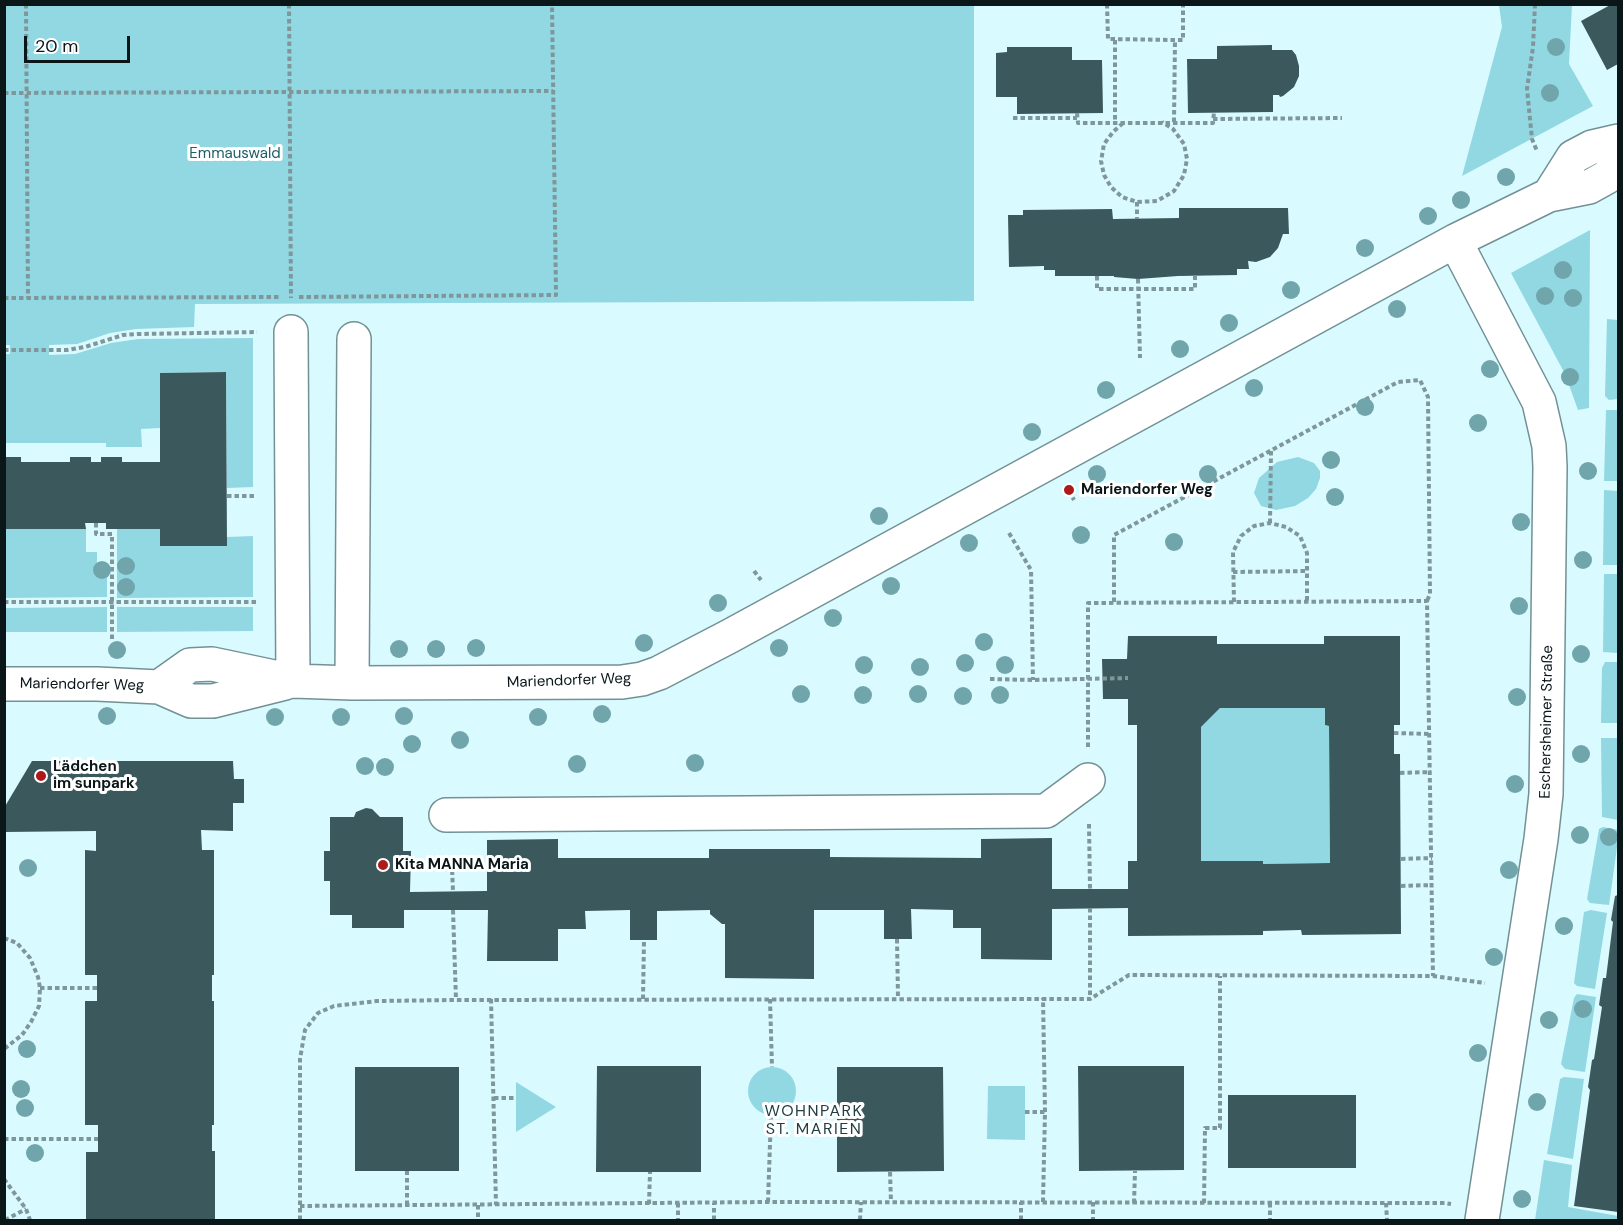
<!DOCTYPE html>
<html>
<head>
<meta charset="utf-8">
<style>
	body { margin:0 }
	#map { position:relative; width:1623px; height:1225px; overflow:hidden; background:#d9faff; font-family:"DM Sans",sans-serif }
	canvas { display:block }
	.frame { position:absolute; inset:0; border:6px solid #0a1618; pointer-events:none }
	.scale { position:absolute; left:24px; top:36px; width:106px; height:27px; box-sizing:border-box; border:3px solid #0a1618; border-top:0; padding-left:8px; font-size:18px; line-height:21px; white-space:nowrap; color:#0a1618; -webkit-text-stroke:4px #fff; paint-order:stroke }
</style>
</head>
<body>
<div id="map">
<canvas width="1623" height="1225"></canvas>
<div class="frame"></div>
<div class="scale">20 m</div>
</div>
<script>
const ctx = document.querySelector('canvas').getContext('2d');
ctx.lineJoin = 'round';
function paint(path, color) { ctx.fillStyle = color; ctx.fill(path, 'evenodd'); }
const poly = rows => new Path2D(rows.map(r => 'M' + r).join(''));
function strokePath(path, color, width, dash) { ctx.strokeStyle = color; ctx.lineWidth = width; ctx.lineCap = dash ? 'butt' : 'round'; ctx.setLineDash(dash || []); ctx.stroke(path); }
function label(font, color, halo, rows, align = 'center') {
  ctx.font = font + ' "DM Sans",sans-serif'; ctx.lineWidth = 6; ctx.setLineDash([]); ctx.textBaseline = 'middle'; ctx.strokeStyle = halo; ctx.fillStyle = color; for (const [text, x, y, turn = 0] of rows) {
    ctx.save(); ctx.translate(x, y); ctx.rotate((+turn || 0) * Math.PI / 180); ctx.textAlign = isNaN(turn) ? turn : align; if (halo) ctx.strokeText(text, 0, 0); ctx.fillText(text, 0, 0); ctx.restore();
  }
}
paint(poly([
	[5,5,974,5,974,301,195,304,194,327,136,329,110,333,77,344,49,345,49,355,75,354,111,343,138,339,253,338,253,487,227,488,226,372,160,373,160,428,141,429,142,447,106,447,106,443,5,443,5,354,10,354,10,345,5,345],
	[1499,5,1572,5,1569,64,1593,106,1462,176,1502,27],
	[1590,230,1589,408,1578,410,1565,374,1511,273],
	[1607,319,1618,320,1618,399,1609,400,1605,396],
	[1606,410,1618,410,1618,481,1604,481],
	[1298,457,1314,463,1320,471,1320,478,1316,489,1308,498,1295,506,1276,510,1261,506,1254,493,1259,478,1277,462],
	[1604,490,1618,491,1618,565,1603,565],
	[5,529,86,529,86,552,97,552,97,568,107,568,107,597,5,598],
	[117,529,160,529,160,546,227,537,253,536,253,597,117,598],
	[1604,574,1618,574,1618,653,1603,652],
	[107,607,107,632,5,632,5,608],
	[117,607,253,607,253,631,117,632],
	[1605,662,1618,662,1618,723,1601,723,1602,668],
	[1220,708,1325,708,1325,725,1329,726,1330,863,1263,864,1262,861,1201,861,1201,727],
	[1601,738,1618,738,1618,820,1602,817],
	[1603,827,1618,830,1618,840,1609,905,1590,903,1587,899,1599,829],
	[1591,910,1607,913,1595,989,1577,986,1574,983,1584,912],
	[1577,994,1596,997,1585,1072,1565,1069,1561,1064,1574,998],
	'748 1091a24 24 0 1 1 48 0a24 24 0 1 1-48 0Z',
	[1564,1077,1584,1079,1573,1159,1547,1154,1560,1079],
	[516,1082,556,1107,516,1132],
	[988,1086,1025,1086,1025,1140,987,1139],
	[1544,1160,1572,1165,1568,1207,1618,1216,1618,1220,1535,1220]
]), '#91d8e3');
paint(poly([
	[1612,4,1618,4,1618,64,1607,70,1581,21],
	[1272,45,1272,50,1292,50,1296,55,1299,66,1299,76,1294,87,1283,96,1280,97,1279,95,1273,95,1273,112,1188,113,1187,59,1217,59,1217,46],
	[1007,47,1072,47,1072,60,1102,60,1103,113,1017,114,1017,97,996,97,996,53,1007,52],
	[1179,208,1288,208,1289,234,1283,234,1278,248,1270,257,1256,262,1248,261,1249,269,1237,269,1237,275,1178,276,1138,279,1114,277,1114,276,1055,276,1055,270,1044,270,1044,266,1009,267,1008,215,1023,215,1023,210,1112,209,1113,219,1179,218],
	[226,372,227,546,160,546,160,529,106,529,106,523,85,523,86,529,5,529,4,457,21,457,21,462,70,462,70,457,91,457,91,462,101,462,101,457,122,457,122,462,160,462,160,373],
	[1128,636,1217,636,1217,644,1324,644,1324,636,1400,636,1400,725,1394,725,1394,754,1400,754,1401,934,1302,935,1301,930,1263,931,1263,935,1128,936,1128,908,1052,909,1052,960,981,959,981,928,953,928,953,910,911,909,912,939,884,939,884,910,814,910,814,979,725,978,725,924,722,924,710,914,710,910,657,911,657,940,630,940,630,910,585,911,586,929,558,929,558,961,487,961,488,910,404,910,404,928,352,928,352,915,330,915,330,881,324,881,324,851,330,851,330,817,354,817,356,812,366,808,372,809,380,817,403,817,403,851,411,851,410,892,487,891,487,840,558,839,558,858,709,858,709,849,830,849,830,857,981,858,981,839,1052,838,1052,889,1128,889,1128,861,1137,861,1137,725,1128,725,1128,699,1103,699,1102,659,1127,659],
	[1220,708,1325,708,1325,725,1329,726,1330,863,1263,864,1263,861,1201,861,1201,727],
	[32,761,233,761,234,779,244,779,244,803,233,803,233,831,201,830,202,850,214,850,214,975,212,975,212,1001,214,1001,214,1125,212,1125,212,1151,215,1151,215,1220,86,1220,86,1152,98,1152,98,1125,85,1125,85,1001,97,1001,97,975,85,975,85,850,96,851,96,831,4,832,4,808],
	[1618,895,1618,1212,1574,1206,1590,1090,1588,1087,1590,1074,1592,1060,1594,1059,1602,1007,1599,1005,1603,978,1606,978,1613,922,1611,920,1615,896],
	[597,1066,701,1066,701,1172,596,1172],
	[1078,1066,1184,1066,1184,1170,1079,1171],
	[355,1067,459,1067,459,1171,355,1171],
	[837,1067,943,1067,944,1171,837,1172],
	[1228,1095,1356,1095,1356,1168,1228,1168]
]), '#3b585c');
const minor = poly([
	[1549,195,1573,157,1592,147,1618,141],
	[1455,241,1539,402,1549,446,1550,467,1546,794,1541,839,1482,1220],
	[291,332,293,681],
	[352,683,354,339],
	[4,684,97,684,159,687,191,701,213,701,285,683],
	[159,687,190,665,212,664,293,681,352,683,622,682,642,679,659,673,730,636,1455,241,1549,195,1589,187,1607,177,1618,163],
	[446,815,1046,811,1088,780]
]);
strokePath(minor, '#729195', 36);
strokePath(poly([
	[26,4,28,298],
	[289,4,291,298],
	[1107,4,1108,39,1175,40,1183,40,1183,4],
	[1535,4,1533,47,1527,89,1532,139,1537,151],
	[1115,40,1115,123],
	[4,93,553,91],
	[1077,113,1078,123,1213,123,1214,112],
	[1013,118,1077,118],
	[1213,119,1342,118],
	[1174,122,1175,40],
	[1123,123,1113,132,1104,144,1101,161,1104,175,1111,187,1122,197,1137,202,1157,201,1174,191,1184,175,1187,159,1184,144,1173,129,1162,122],
	[1137,202,1137,219],
	[1097,276,1097,289,1195,289,1195,275],
	[1138,279,1140,358],
	[299,297,556,295,552,4],
	[4,298,280,297],
	[4,350,67,350,85,347,123,335,137,334,257,332],
	[1069,491,1074,500],
	[227,496,257,496],
	[96,523,96,534,112,534,112,640],
	[1270,523,1271,451],
	[1009,533,1031,570,1033,680],
	[754,571,761,580],
	[1233,572,1307,571],
	[4,602,259,602],
	[1114,602,1114,535,1398,382,1420,380,1428,397,1430,594,1427,601],
	[1234,602,1233,552,1241,536,1254,526,1270,523,1286,527,1300,536,1307,553,1307,602],
	[990,679,1033,680,1128,678],
	[1394,733,1430,734],
	[1088,747,1088,603,1427,601,1433,976],
	[1400,773,1431,772],
	[1089,824,1090,889],
	[446,857,452,868,453,891],
	[1401,859,1432,858],
	[1401,886,1432,885],
	[1090,908,1090,998],
	[453,910,456,1000],
	[4,938,17,943,30,958,38,977,40,988,39,1006,31,1022,22,1035,4,1049],
	[897,939,898,998],
	[40,988,97,988],
	[491,999,496,1205],
	[643,999,644,940],
	[770,999,772,1067],
	[494,1098,516,1098],
	[1025,1112,1045,1112],
	[4,1139,98,1139],
	[890,1172,891,1202],
	[4,1179,26,1209,30,1220],
	[768,1202,771,1114],
	[1043,1202,1045,1112,1043,998],
	[1093,1202,1093,1220],
	[678,1203,678,1220],
	[1134,1203,1135,1171],
	[1204,1203,1205,1128,1220,1128,1220,976],
	[1270,1203,1270,1220],
	[1386,1203,1387,1220],
	[649,1204,650,1172],
	[407,1205,407,1171],
	[478,1205,478,1220],
	[300,1206,768,1202,1445,1203,1451,1204],
	[5,1220,26,1209],
	[300,1220,300,1059,305,1030,318,1013,334,1006,377,1001,456,1000,1090,999,1129,975,1433,976,1485,983],
	[714,1220,714,1203],
	[860,1220,861,1202],
	[1021,1220,1021,1202]
]), '#7f979b', 4, [4.5, 3]);
strokePath(minor, '#fff', 33);
ctx.fillStyle = '#71a5ac';
for (const [x, y] of [
	[1556,47],
	[1550,93],
	[1506,177],
	[1461,200],
	[1428,216],
	[1365,248],
	[1563,270],
	[1291,290],
	[1545,296],
	[1573,298],
	[1397,309],
	[1229,323],
	[1180,349],
	[1490,369],
	[1570,377],
	[1254,388],
	[1106,390],
	[1365,407],
	[1478,423],
	[1032,432],
	[1331,460],
	[1588,471],
	[1097,474],
	[1208,474],
	[1335,497],
	[879,516],
	[1521,522],
	[1081,535],
	[1174,542],
	[969,543],
	[1583,560],
	[126,566],
	[102,570],
	[891,586],
	[126,587],
	[718,603],
	[1519,606],
	[833,618],
	[984,642],
	[644,643],
	[476,648],
	[779,648],
	[399,649],
	[436,649],
	[117,650],
	[1581,654],
	[965,663],
	[864,665],
	[1005,665],
	[920,667],
	[801,694],
	[918,694],
	[863,695],
	[1000,695],
	[963,696],
	[1517,697],
	[602,714],
	[107,716],
	[404,716],
	[275,717],
	[341,717],
	[538,717],
	[460,740],
	[412,744],
	[1581,754],
	[695,763],
	[577,764],
	[365,766],
	[385,767],
	[1515,784],
	[1580,835],
	[1609,837],
	[28,868],
	[1509,870],
	[1564,926],
	[1494,957],
	[1583,1009],
	[1549,1020],
	[27,1049],
	[1478,1053],
	[21,1089],
	[1537,1102],
	[25,1108],
	[35,1153],
	[1522,1199]
]) { ctx.beginPath(); ctx.arc(x, y, 9, 0, 2 * Math.PI); ctx.fill(); }
for (const [x, y, r, color] of [
	[1069,490,6,"#ac1a1a"],
	[41,776,6,"#ac1a1a"],
	[383,865,6,"#ac1a1a"]
]) { const dot = new Path2D(); dot.arc(x, y, r, 0, 2 * Math.PI); ctx.fillStyle = color; ctx.fill(dot); strokePath(dot, '#fff', 2); }
label('15px', '#1c5f68', '#fff', [
	["Emmauswald",235,154]
]);
label('bold 15px', '#0a1618', '#fff', [
	["Mariendorfer Weg",1081,490],
	["Lädchen",53,767],
	["im sunpark",53,784],
	["Kita MANNA Maria",395,865]
], 'left');
label('15px', '#0a1618', '#fff', [
	["Mariendorfer Weg",569,681,-2],
	["Mariendorfer Weg",82,685,1],
	["Eschersheimer Straße",1547,722,-89]
]);
ctx.letterSpacing = '1.5px';
label('16px', '#213e42', '#fff', [
	["WOHNPARK",814,1112],
	["ST. MARIEN",814,1130]
]);
ctx.letterSpacing = '0px';
</script>
</body>
</html>
